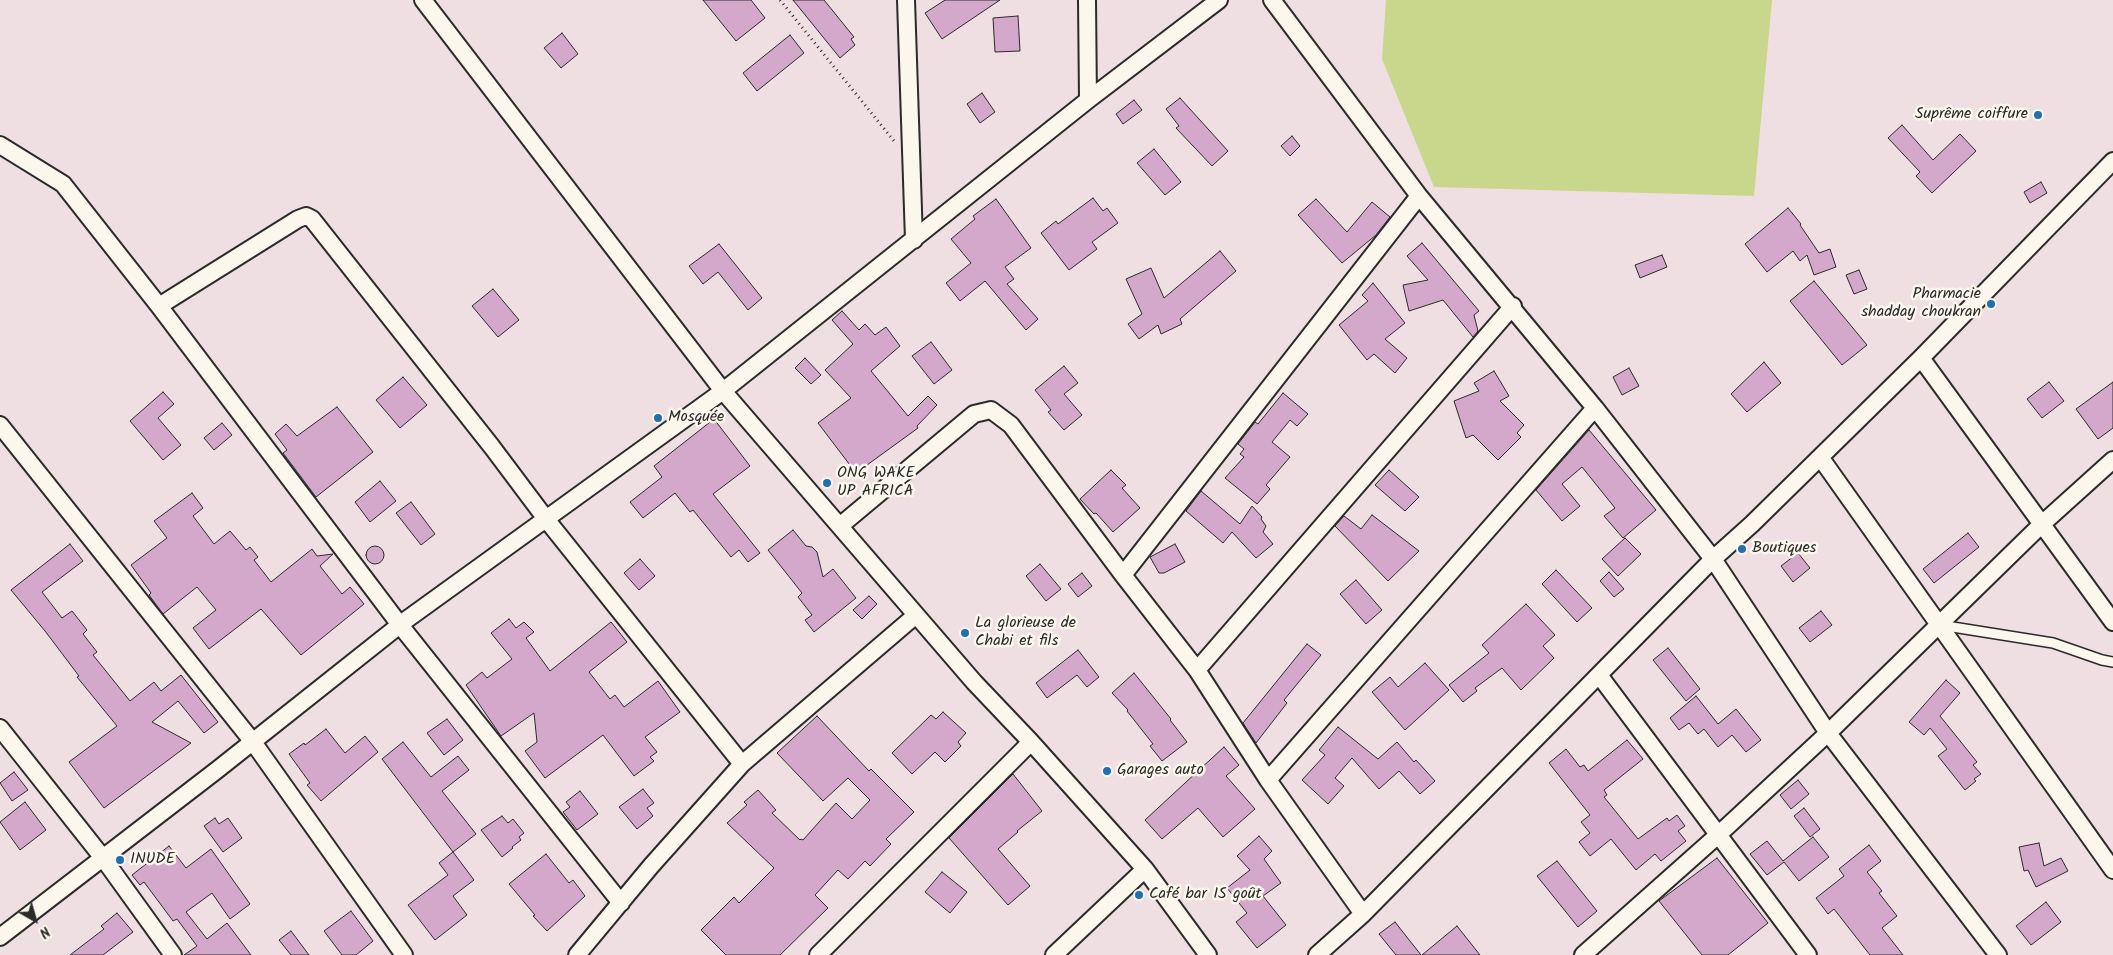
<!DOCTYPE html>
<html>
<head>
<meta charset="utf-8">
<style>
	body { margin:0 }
	#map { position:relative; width:2113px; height:955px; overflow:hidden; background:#efdfe2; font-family:Kalam,sans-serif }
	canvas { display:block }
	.north { position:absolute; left:10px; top:895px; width:50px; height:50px; -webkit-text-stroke:4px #fbf7ec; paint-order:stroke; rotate:142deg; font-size:14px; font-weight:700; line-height:20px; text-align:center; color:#2b2b2b }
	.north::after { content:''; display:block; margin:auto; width:18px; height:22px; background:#2b2b2b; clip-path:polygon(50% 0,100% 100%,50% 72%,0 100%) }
</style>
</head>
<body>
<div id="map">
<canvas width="2113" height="955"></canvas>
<div class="north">N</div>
</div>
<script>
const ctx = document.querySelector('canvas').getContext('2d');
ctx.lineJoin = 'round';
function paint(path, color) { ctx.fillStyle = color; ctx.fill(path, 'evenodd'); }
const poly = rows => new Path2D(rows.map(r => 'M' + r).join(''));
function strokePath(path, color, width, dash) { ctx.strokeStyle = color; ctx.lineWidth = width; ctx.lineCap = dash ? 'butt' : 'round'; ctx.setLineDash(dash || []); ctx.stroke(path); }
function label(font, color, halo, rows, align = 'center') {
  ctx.font = font + ' Kalam,sans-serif'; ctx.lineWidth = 5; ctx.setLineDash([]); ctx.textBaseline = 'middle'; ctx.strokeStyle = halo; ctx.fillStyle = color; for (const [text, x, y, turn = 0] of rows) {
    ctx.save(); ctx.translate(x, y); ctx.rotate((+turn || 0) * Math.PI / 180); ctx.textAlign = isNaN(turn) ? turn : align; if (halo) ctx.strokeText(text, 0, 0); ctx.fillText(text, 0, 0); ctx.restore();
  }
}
paint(poly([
	[1386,0,1772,0,1754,196,1434,187,1382,59]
]), '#c8d78b');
const building = poly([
	[703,0,751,0,765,18,736,41,703,0],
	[793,0,824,0,854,37,851,39,855,45,840,58,793,0],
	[945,0,1000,0,942,39,925,13,945,0],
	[1018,16,1020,51,995,52,993,18,1018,16],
	[562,33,578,54,561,68,544,48,562,33],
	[790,35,804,53,757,91,743,73,790,35],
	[982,93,995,112,980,123,967,104,982,93],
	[1180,98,1228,151,1212,166,1176,128,1179,126,1166,109,1180,98],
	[1134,100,1142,110,1123,124,1116,114,1134,100],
	[1902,125,1933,160,1960,134,1976,151,1932,193,1916,176,1920,172,1888,138,1902,125],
	[1292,136,1300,146,1290,156,1281,146,1292,136],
	[1154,149,1181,182,1165,195,1137,163,1154,149],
	[2041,182,2047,193,2030,203,2024,192,2041,182],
	[1093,198,1103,211,1107,208,1118,223,1092,242,1097,249,1069,270,1041,233,1056,221,1058,224,1093,198],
	[996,199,1031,248,1005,267,1014,279,1007,284,1038,319,1026,330,985,281,960,301,946,283,971,263,951,239,975,219,973,216,996,199],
	[1316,199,1347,232,1372,202,1390,217,1376,235,1342,263,1298,215,1316,199],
	[1788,208,1801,224,1800,225,1819,253,1830,249,1836,267,1814,275,1807,255,1800,261,1793,251,1767,272,1745,244,1788,208],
	[1422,243,1479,311,1474,315,1478,331,1473,337,1443,300,1409,311,1403,285,1428,280,1407,256,1422,243],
	[719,244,762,298,748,310,718,272,703,284,689,266,719,244],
	[1220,251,1236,271,1180,319,1182,324,1161,334,1158,325,1139,339,1128,324,1142,314,1126,279,1151,268,1164,298,1220,251],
	[1662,255,1667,267,1640,278,1635,265,1662,255],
	[1859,270,1867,289,1854,294,1846,275,1859,270],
	[1814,281,1867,345,1842,365,1790,301,1814,281],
	[1373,283,1405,323,1385,339,1407,358,1395,373,1374,354,1367,360,1339,325,1368,301,1362,295,1373,283],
	[493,289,519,320,498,337,472,306,493,289],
	[842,311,859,330,865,324,875,335,886,327,900,346,871,371,908,416,928,396,937,405,917,426,918,428,856,473,818,423,851,398,825,370,853,344,832,320,842,311],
	[931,342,952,370,934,384,912,356,931,342],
	[805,358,821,375,811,384,795,368,805,358],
	[1764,362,1781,383,1747,412,1731,394,1764,362],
	[1064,366,1078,383,1064,394,1082,415,1064,430,1048,412,1051,410,1035,390,1064,366],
	[1629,368,1639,386,1622,395,1613,377,1629,368],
	[1494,371,1509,396,1500,401,1524,425,1517,433,1521,437,1498,460,1473,435,1466,438,1454,401,1479,391,1474,383,1494,371],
	[403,377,427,405,400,428,376,400,403,377],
	[2049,382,2064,401,2042,418,2027,399,2049,382],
	[2113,382,2113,428,2098,439,2076,409,2113,382],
	[163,392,174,404,158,418,181,445,163,460,130,421,163,392],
	[1283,393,1308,414,1297,426,1290,420,1272,442,1290,457,1266,485,1270,489,1257,504,1225,478,1244,457,1240,454,1244,449,1238,444,1255,422,1258,424,1283,393],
	[337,407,373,452,316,497,283,453,287,450,275,434,286,424,297,436,337,407],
	[714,419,750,466,713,494,760,553,748,562,739,550,731,557,693,510,690,512,675,493,643,518,630,502,662,477,654,466,714,419],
	[222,423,232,435,214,450,204,438,222,423],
	[1589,430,1656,510,1623,538,1604,516,1615,508,1582,467,1562,484,1580,506,1562,521,1536,490,1589,430],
	[1111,470,1126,485,1122,488,1140,508,1113,532,1096,513,1094,514,1080,499,1111,470],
	[1389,470,1419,497,1405,511,1375,485,1389,470],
	[380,481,396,501,370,522,355,502,380,481],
	[1201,491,1240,524,1252,506,1262,517,1261,519,1266,526,1263,532,1273,544,1256,558,1232,532,1223,543,1186,511,1201,491],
	[192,493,203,508,193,516,214,544,230,531,246,550,250,547,258,557,254,560,271,582,312,549,317,556,333,554,320,566,342,594,350,587,364,604,301,655,261,609,209,649,193,628,216,610,197,587,163,614,149,595,151,593,131,565,167,538,154,521,192,493],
	[411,502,435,534,421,545,396,513,411,502],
	[1372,515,1419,551,1388,581,1335,526,1344,516,1361,529,1372,515],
	[793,530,806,546,812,547,817,552,823,577,833,569,856,598,814,632,805,620,812,615,798,597,802,593,768,550,793,530],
	[1968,533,1979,547,1934,583,1923,569,1968,533],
	[1625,538,1641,554,1618,576,1602,559,1625,538],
	[70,544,83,561,42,592,62,618,72,611,87,630,83,634,97,652,93,655,130,701,154,682,161,691,181,675,218,722,204,733,178,701,152,722,191,743,104,808,69,762,117,726,77,677,79,676,45,631,11,590,70,544],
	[1175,544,1185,562,1164,573,1159,573,1150,557,1175,544],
	'366 555a9 9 0 1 1 18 0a9 9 0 1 1-18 0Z',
	[1798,553,1810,568,1793,582,1781,566,1798,553],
	[640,559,655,576,639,590,624,573,640,559],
	[1040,564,1061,589,1046,601,1026,576,1040,564],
	[1556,570,1592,608,1577,622,1542,584,1556,570],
	[1609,572,1624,589,1614,597,1600,581,1609,572],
	[1082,573,1092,586,1078,597,1068,584,1082,573],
	[1356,580,1382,610,1366,624,1340,594,1356,580],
	[869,596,877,604,862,619,853,610,869,596],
	[1526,604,1555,635,1543,646,1554,658,1521,690,1502,668,1475,688,1477,691,1463,702,1449,685,1489,653,1482,645,1526,604],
	[1821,611,1832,625,1810,642,1799,628,1821,611],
	[509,619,516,628,524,622,534,632,526,638,550,671,611,622,627,642,589,672,610,699,615,695,624,707,658,681,680,712,645,737,657,752,650,757,654,761,634,776,603,735,545,778,525,751,537,742,534,713,501,736,466,685,482,672,487,678,512,659,491,633,509,619],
	[1307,644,1321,655,1284,700,1287,703,1256,743,1243,723,1307,644],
	[1668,648,1700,689,1686,701,1653,660,1668,648],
	[1078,650,1099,677,1087,687,1077,675,1047,698,1036,683,1078,650],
	[1425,663,1449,690,1405,730,1372,692,1390,677,1398,687,1425,663],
	[1134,673,1171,719,1170,720,1187,742,1162,761,1150,746,1153,744,1127,711,1128,710,1112,693,1134,673],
	[1946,680,1960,693,1940,716,1977,762,1973,765,1981,774,1974,779,1976,781,1965,790,1938,756,1947,749,1930,728,1924,735,1909,722,1946,680],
	[1696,696,1718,724,1736,709,1761,740,1746,752,1732,735,1718,747,1704,729,1698,734,1689,723,1679,730,1670,718,1696,696],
	[943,712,966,733,958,742,961,746,945,762,935,752,912,774,892,753,931,715,936,719,943,712],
	[817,716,869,771,871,769,914,812,886,839,891,844,870,866,865,861,848,879,838,870,815,895,828,908,780,955,726,955,701,930,734,897,739,903,774,868,727,823,747,805,744,802,758,790,776,810,772,813,800,840,801,839,803,840,836,803,852,819,870,800,848,778,823,801,777,753,817,716],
	[447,719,463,740,444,755,427,733,447,719],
	[1338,727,1378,759,1397,742,1414,762,1416,760,1435,781,1420,794,1399,771,1379,789,1352,758,1335,778,1344,786,1328,804,1302,780,1325,755,1319,750,1338,727],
	[326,729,345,753,365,736,378,752,321,801,307,785,310,783,289,754,304,743,305,745,326,729],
	[1627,740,1643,759,1604,790,1607,795,1604,797,1638,839,1667,818,1669,821,1677,815,1685,826,1678,831,1686,841,1661,861,1655,854,1636,870,1611,839,1590,856,1579,842,1590,833,1581,822,1590,815,1549,763,1566,749,1580,767,1584,765,1588,771,1627,740],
	[403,742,431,777,458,756,469,770,442,791,476,834,453,852,382,759,403,742],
	[1224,747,1239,765,1226,776,1255,809,1223,837,1198,808,1162,839,1145,820,1224,747],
	[14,772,28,790,12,801,0,783,14,772],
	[1013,774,1042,811,1017,831,1018,832,998,849,1030,886,1008,905,949,838,1013,774],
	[1798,780,1809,794,1791,809,1780,795,1798,780],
	[643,789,654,803,647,808,653,816,637,829,619,807,643,789],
	[580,791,598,814,577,830,563,812,570,807,566,802,580,791],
	[25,802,46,830,20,850,0,822,25,802],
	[1804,808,1820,829,1810,837,1794,816,1804,808],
	[502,816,508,823,513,819,524,833,519,837,521,840,512,847,513,848,502,857,481,830,502,816],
	[215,818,219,824,228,818,242,838,223,852,204,826,215,818],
	[1259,836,1272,851,1264,859,1281,883,1263,896,1286,925,1257,948,1236,922,1247,913,1227,888,1250,870,1237,856,1259,836],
	[1813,837,1829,857,1799,881,1784,862,1767,875,1750,854,1767,841,1783,861,1813,837],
	[2039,843,2044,866,2061,858,2068,871,2036,887,2028,870,2024,871,2019,847,2039,843],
	[1869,845,1881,861,1867,872,1882,891,1879,893,1897,916,1882,928,1903,955,1870,955,1834,909,1828,914,1816,898,1844,876,1839,869,1869,845],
	[169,846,186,868,211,849,250,904,230,919,212,893,186,912,207,939,227,923,251,955,184,955,197,946,177,919,173,921,144,882,140,885,132,875,169,846],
	[453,852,474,880,453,896,467,915,435,940,408,905,448,875,439,863,453,852],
	[546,854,569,883,573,880,585,896,547,931,533,916,535,915,509,884,546,854],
	[1717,858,1768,923,1728,955,1702,955,1659,901,1717,858],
	[1557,861,1597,911,1578,927,1537,876,1557,861],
	[942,872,967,892,950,913,925,892,942,872],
	[2046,902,2061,922,2031,945,2016,926,2046,902],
	[351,911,373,941,356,955,342,955,324,931,351,911],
	[117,913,133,932,103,955,70,955,104,929,101,926,117,913],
	[1395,922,1421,955,1396,955,1379,934,1395,922],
	[1457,926,1480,955,1422,955,1457,926],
	[291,931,309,955,291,955,279,940,291,931]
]);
paint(building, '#d4a8cb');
strokePath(building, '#2b2b2b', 1);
const service = poly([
	[1940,625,2053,643,2102,660,2113,662]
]);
const minor = poly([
	[423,0,723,391,974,682,1031,742,1145,869,1208,955],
	[906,0,914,240],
	[1087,0,1088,100],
	[1272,0,1419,196,1595,408,1713,559,1828,733,1998,955],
	[0,145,63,184,159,306,400,625,621,903],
	[159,306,298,219,306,216,312,219,492,447,546,519,742,764],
	[1921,358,2113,622],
	[0,425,253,742,404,955],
	[1820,457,2113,870],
	[841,525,974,414,991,410,1011,425,1123,575,1197,670,1268,780,1363,914],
	[1123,575,1419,196],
	[1197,670,1513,306],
	[1599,675,1808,955],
	[0,728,103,858,173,955],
	[1268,780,1595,408],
	[0,937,217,770,406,620,723,391,1088,100,1219,0],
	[577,955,651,866,742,764,916,615],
	[818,955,1031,742],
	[1054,955,1145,869],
	[1317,955,1363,914,1713,559,1752,524,1921,358,2113,161],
	[1583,955,1718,835,1828,733,2042,524,2113,460]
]);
strokePath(service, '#2b2b2b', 12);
strokePath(minor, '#2b2b2b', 20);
strokePath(poly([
	[780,0,894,141]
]), '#2b2b2b', 3, [1, 4]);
strokePath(service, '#fbf7ec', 9);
strokePath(minor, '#fbf7ec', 16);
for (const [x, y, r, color] of [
	[2038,115,5,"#1f6fb2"],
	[1991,304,5,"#1f6fb2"],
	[658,418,5,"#1f6fb2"],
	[827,483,5,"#1f6fb2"],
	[1742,549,5,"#1f6fb2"],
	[965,633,5,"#1f6fb2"],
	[1107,771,5,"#1f6fb2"],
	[120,860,5,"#1f6fb2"],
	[1139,895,5,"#1f6fb2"]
]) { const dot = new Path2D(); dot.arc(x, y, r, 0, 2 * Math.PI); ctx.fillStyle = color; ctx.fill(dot); strokePath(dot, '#fbf7ec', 2); }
label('16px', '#2b2b2b', '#fbf7ec', [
	["Suprême coiffure",2028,115,"right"],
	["Pharmacie",1981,295,"right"],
	["shadday choukran",1981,313,"right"],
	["Mosquée",668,418],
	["ONG WAKE",837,474],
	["UP AFRICA",837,492],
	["Boutiques",1752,549],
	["La glorieuse de",975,624],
	["Chabi et fils",975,642],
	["Garages auto",1117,771],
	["INUDE",130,860],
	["Café bar IS goût",1149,895]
], 'left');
</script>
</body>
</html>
